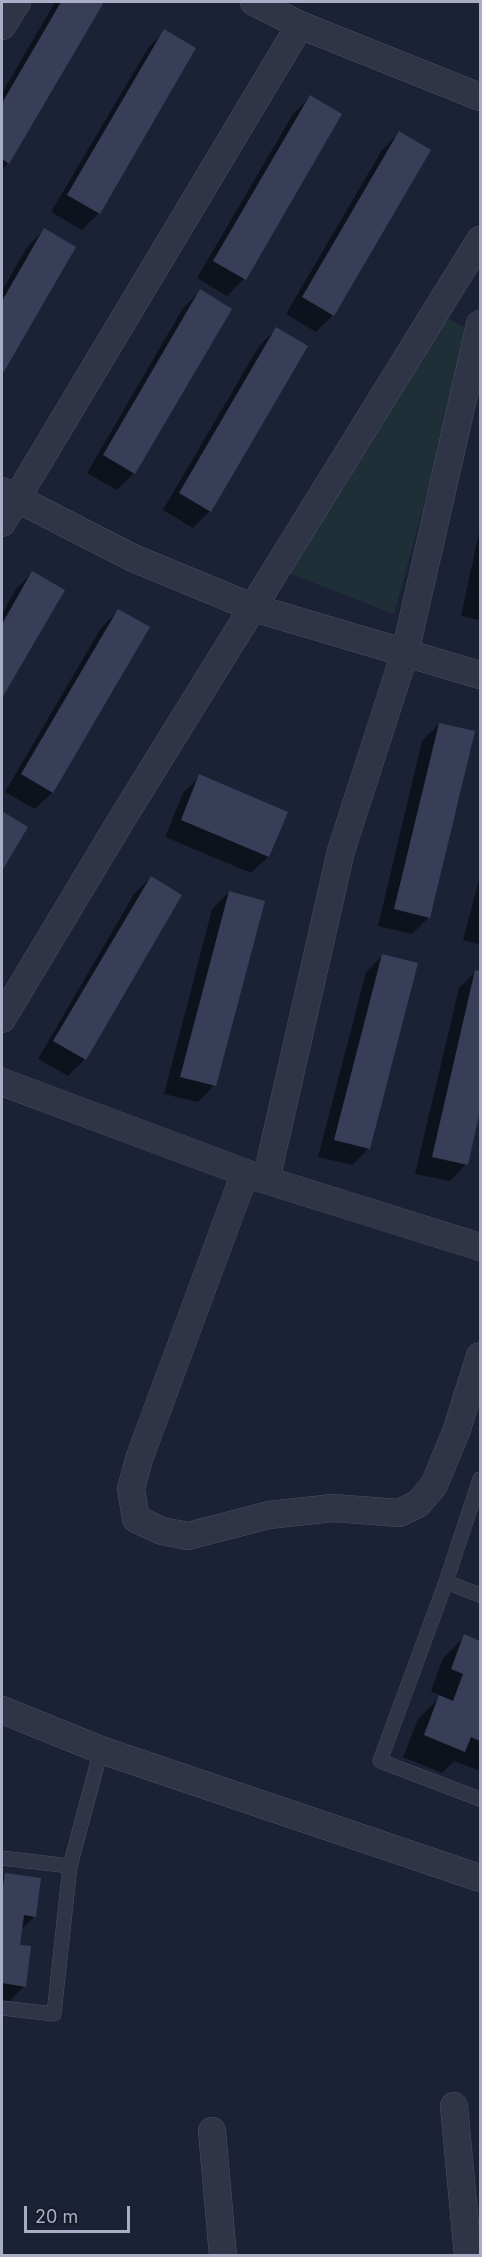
<!DOCTYPE html>
<html>
<head>
<meta charset="utf-8">
<style>
	body { margin:0 }
	#map { position:relative; width:482px; height:2257px; overflow:hidden; background:#1c2236; font-family:Inter,sans-serif }
	canvas { display:block }
	.frame { position:absolute; inset:0; border:3px solid #a9adc5; pointer-events:none }
	.scale { position:absolute; left:24px; top:2206px; width:106px; height:27px; box-sizing:border-box; border:3px solid #a9adc5; border-top:0; padding-left:8px; font-size:18px; line-height:21px; white-space:nowrap; color:#a9adc5; -webkit-text-stroke:4px #161a2b; paint-order:stroke }
</style>
</head>
<body>
<div id="map">
<canvas width="482" height="2257"></canvas>
<div class="frame"></div>
<div class="scale">20 m</div>
</div>
<script>
const ctx = document.querySelector('canvas').getContext('2d');
ctx.lineJoin = 'round';
function paint(path, color) { ctx.fillStyle = color; ctx.fill(path, 'evenodd'); }
const poly = rows => new Path2D(rows.map(r => 'M' + r).join(''));
function strokePath(path, color, width, dash) { ctx.strokeStyle = color; ctx.lineWidth = width; ctx.lineCap = dash ? 'butt' : 'round'; ctx.setLineDash(dash || []); ctx.stroke(path); }
paint(poly([
	[446,317,471,331,394,614,288,573]
]), '#1e2f38');
paint(poly([
	[55,2,102,2,8,163,2,169,2,93],
	[165,31,99,213,82,230,51,212,148,48],
	[310,97,244,279,227,296,197,278,293,114],
	[399,133,333,315,316,332,286,314,382,150],
	[44,230,74,247,2,372,2,291,27,247],
	[200,291,134,473,117,490,87,473,183,308],
	[276,329,210,511,193,528,163,510,259,346],
	[480,528,480,620,461,616],
	[33,572,63,590,2,695,2,614,16,589],
	[118,611,148,628,52,793,35,809,5,792,101,628],
	[439,724,429,917,412,934,378,926,422,741],
	[200,776,286,813,268,857,251,873,165,837,183,793],
	[2,813,25,827,2,868],
	[480,876,480,945,463,940],
	[151,877,180,895,85,1059,68,1076,38,1059,134,894],
	[229,892,214,1085,198,1102,164,1094,212,909],
	[383,955,369,1148,352,1165,318,1157,366,972],
	[476,971,480,973,480,1104,466,1164,450,1181,415,1174,459,988],
	[465,1636,480,1642,480,1771,454,1761,442,1773,403,1757,418,1719,441,1696,431,1691,443,1658],
	[6,1875,35,1916,20,1931,18,1946,24,1986,3,2008,2,1879]
]), '#0007');
paint(poly([
	[61,2,104,2,9,164,2,159,2,103],
	[164,29,196,48,100,214,67,195],
	[310,95,342,114,246,280,213,261],
	[399,131,431,150,334,316,302,297],
	[44,228,76,247,2,375,2,301],
	[200,289,232,309,135,474,103,455],
	[276,327,308,346,211,512,179,493],
	[32,571,65,590,2,698,2,624],
	[118,609,150,627,53,793,21,774],
	[439,723,475,731,430,918,394,909],
	[199,774,288,812,269,857,181,820],
	[2,811,28,827,2,871],
	[151,876,182,895,86,1060,53,1041],
	[229,891,265,901,216,1086,180,1077],
	[382,954,418,963,370,1149,334,1140],
	[475,970,480,971,480,1111,468,1165,432,1157],
	[464,1634,480,1641,480,1741,471,1737,465,1752,424,1735,439,1695,453,1701,463,1674,451,1669],
	[5,1873,41,1878,36,1917,24,1915,20,1945,31,1946,26,1987,2,1983,2,1891]
]), '#383e58');
const service = poly([
	[480,1479,475,1494,480,1496],
	[446,1582,475,1494],
	[480,1595,446,1582,380,1761,480,1799],
	[2,1858,70,1866,54,2014,2,2008],
	[70,1866,101,1750]
]);
const minor = poly([
	[254,2,300,25,480,97],
	[2,26,17,2],
	[480,324,405,653,341,851,266,1180,480,1247],
	[2,491,133,558,254,608,480,675],
	[2,523,300,25],
	[2,1019,125,814,480,240],
	[2,1082,262,1179],
	[245,1173,139,1459,131,1489,136,1519,162,1531,188,1536,269,1515,333,1508,399,1513,418,1504,434,1485,456,1432,480,1356],
	[2,1710,101,1750,480,1878],
	[454,2106,468,2256],
	[212,2131,223,2256]
]);
strokePath(service, '#4b4f62', 15);
strokePath(minor, '#4b4f62', 28);
strokePath(service, '#303447', 14);
strokePath(minor, '#303447', 27);
</script>
</body>
</html>
